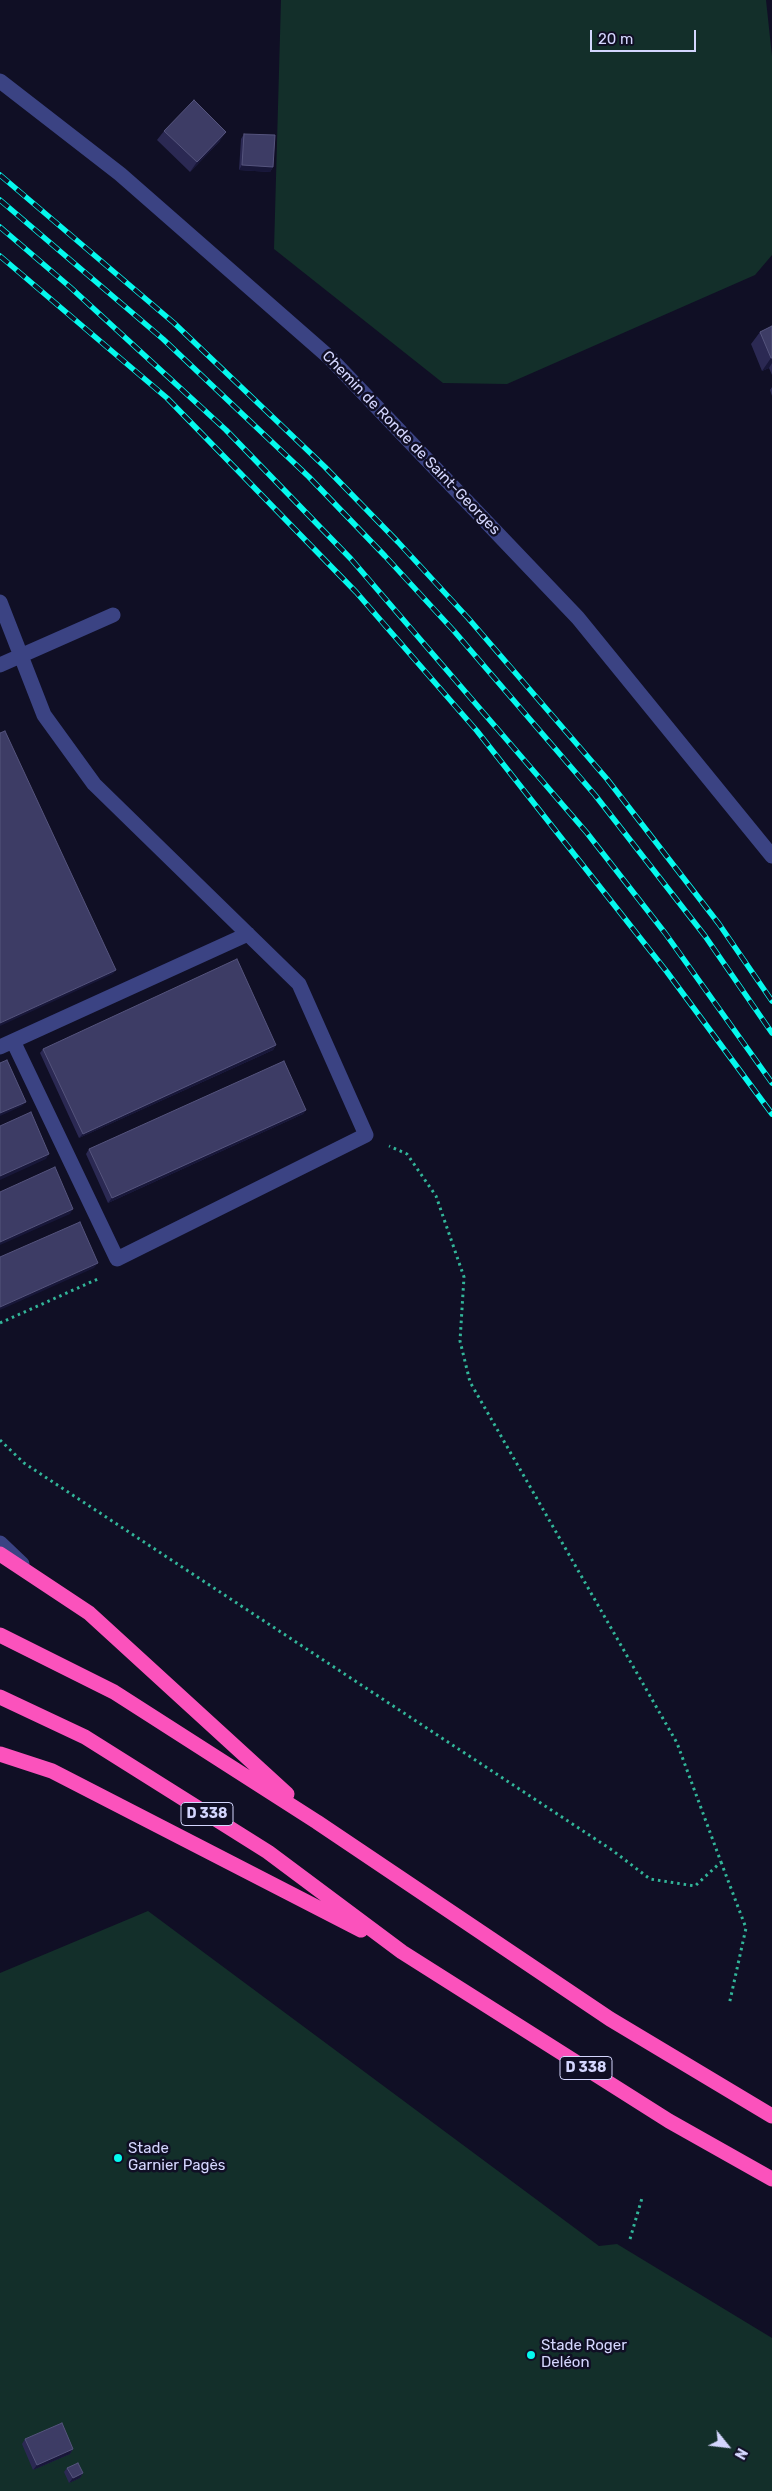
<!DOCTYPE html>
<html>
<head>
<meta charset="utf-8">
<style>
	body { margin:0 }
	#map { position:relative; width:772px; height:2491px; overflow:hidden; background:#100f25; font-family:Rubik,sans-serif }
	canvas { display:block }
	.north { position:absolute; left:702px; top:2421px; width:50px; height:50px; -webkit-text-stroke:4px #100f25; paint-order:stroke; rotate:119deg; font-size:14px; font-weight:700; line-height:20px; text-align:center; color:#d4d6fe }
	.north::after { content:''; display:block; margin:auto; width:18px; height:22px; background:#d4d6fe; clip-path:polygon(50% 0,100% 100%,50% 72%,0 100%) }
	.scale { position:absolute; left:590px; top:30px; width:106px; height:22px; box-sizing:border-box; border:2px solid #d4d6fe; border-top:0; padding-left:6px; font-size:15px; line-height:18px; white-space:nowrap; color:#d4d6fe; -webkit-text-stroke:4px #100f25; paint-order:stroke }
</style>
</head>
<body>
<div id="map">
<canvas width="772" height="2491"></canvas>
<div class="north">N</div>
<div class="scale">20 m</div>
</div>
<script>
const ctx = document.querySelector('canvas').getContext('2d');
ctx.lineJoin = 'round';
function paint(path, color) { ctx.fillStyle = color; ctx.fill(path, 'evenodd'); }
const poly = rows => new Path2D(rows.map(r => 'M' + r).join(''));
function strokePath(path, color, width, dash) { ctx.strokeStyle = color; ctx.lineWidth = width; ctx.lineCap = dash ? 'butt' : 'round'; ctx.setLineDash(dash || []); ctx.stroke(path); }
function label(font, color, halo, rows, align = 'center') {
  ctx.font = font + ' Rubik,sans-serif'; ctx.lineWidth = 5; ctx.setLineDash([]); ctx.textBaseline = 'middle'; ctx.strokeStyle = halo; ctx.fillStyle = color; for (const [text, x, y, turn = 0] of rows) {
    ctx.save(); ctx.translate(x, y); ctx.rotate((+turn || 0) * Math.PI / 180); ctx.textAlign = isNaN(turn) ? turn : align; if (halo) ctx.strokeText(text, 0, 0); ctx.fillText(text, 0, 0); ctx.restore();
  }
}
paint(poly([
	[281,0,766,0,772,56,772,255,755,275,507,384,443,383,274,249],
	[148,1911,599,2246,617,2244,772,2338,772,2491,0,2491,0,1973]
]), '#132f2a');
strokePath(poly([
	[0,1323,100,1278],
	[0,1440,24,1463,612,1850,650,1879,695,1886,721,1862,677,1743,470,1382,460,1341,464,1277,436,1196,407,1154,389,1146],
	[721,1862,746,1928,729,2005],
	[630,2239,642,2198]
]), '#32b599', 3, [2.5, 4]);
strokePath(poly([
	[0,81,120,174,330,358,578,618,772,856],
	[0,602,44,715,94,784,299,984,366,1135,117,1259,13,1041],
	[0,665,113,615],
	[0,1047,248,934],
	[0,1543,22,1564]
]), '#3b4383', 15);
strokePath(poly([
	[0,1554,89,1613,287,1794],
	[0,1635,114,1692,317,1822,610,2019,772,2116],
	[0,1697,85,1737,268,1852,402,1952,669,2121,772,2179],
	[0,1754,52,1771,361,1930]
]), '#fb52bc', 15);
const rail = poly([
	[0,175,174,323,325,467,398,542,468,618,607,779,719,924,772,1001],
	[0,200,163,339,309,477,385,556,454,631,595,795,705,936,772,1033],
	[0,227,70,287,226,430,351,559,587,833,665,933,772,1083],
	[0,256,167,398,356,592,477,731,667,972,772,1114]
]);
strokePath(rail, '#05f9ed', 5.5);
strokePath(rail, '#100f25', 4, [11]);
paint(poly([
	[164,131,220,141,190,172,157,140],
	[244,134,273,167,270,172,239,170,241,139],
	[772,326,772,375,769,368,762,371,751,344,760,332],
	[772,387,772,396,770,390],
	[276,1045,273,1050,79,1138,40,1053,43,1049],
	[306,1110,303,1114,108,1203,86,1154,89,1149],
	[25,2439,73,2449,70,2454,33,2470,22,2444],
	[67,2468,83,2473,80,2478,69,2483,64,2472]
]), '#2b2953');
paint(poly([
	[226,132,220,141,190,172,197,162],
	[242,165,273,167,270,172,239,170],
	[771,358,772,358,772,363,769,368,762,371],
	[116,970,113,974,0,1026,0,1023],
	[276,1045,273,1050,79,1138,83,1134],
	[26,1102,22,1106,0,1116,0,1113],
	[306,1110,303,1114,108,1203,112,1198],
	[49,1154,46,1159,0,1180,0,1176],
	[73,1209,70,1214,0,1245,0,1242],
	[98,1263,94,1268,0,1310,0,1307],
	[73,2449,70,2454,33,2470,37,2465],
	[83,2473,80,2478,69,2483,73,2478]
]), '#181739');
const building = poly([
	[194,100,226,132,197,162,164,131,194,100],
	[244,134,275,135,273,167,242,165,244,134],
	[772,326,772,358,771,358,760,332,772,326],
	[5,731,116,970,0,1023,0,733,5,731],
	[237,959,276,1045,83,1134,43,1049,237,959],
	[7,1060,26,1102,0,1113,0,1063,7,1060],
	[284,1061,306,1110,112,1198,89,1149,284,1061],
	[31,1112,49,1154,0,1176,0,1126,31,1112],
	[55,1167,73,1209,0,1242,0,1192,55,1167],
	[80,1222,98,1263,0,1307,0,1257,80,1222],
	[62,2423,73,2449,37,2465,25,2439,62,2423],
	[78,2463,83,2473,73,2478,67,2468,78,2463]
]);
paint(building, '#3d3c65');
strokePath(building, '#55547d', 1);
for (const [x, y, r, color] of [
	[118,2158,5,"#05f9ed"],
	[531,2355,5,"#05f9ed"]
]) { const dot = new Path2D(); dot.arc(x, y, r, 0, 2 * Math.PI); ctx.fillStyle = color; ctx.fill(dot); strokePath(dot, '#100f25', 2); }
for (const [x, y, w] of [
	[207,1814,52],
	[586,2068,52]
]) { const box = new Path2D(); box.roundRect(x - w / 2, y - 11.5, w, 23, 4); ctx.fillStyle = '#100f25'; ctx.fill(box); strokePath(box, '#d4d6fe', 1); }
label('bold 14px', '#d4d6fe', null, [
	["D 338",207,1814],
	["D 338",586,2068]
]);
label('15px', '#d4d6fe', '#100f25', [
	["Chemin de Ronde de Saint-Georges",411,443,46]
]);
label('15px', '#d4d6fe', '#100f25', [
	["Stade",128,2149],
	["Garnier Pagès",128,2166],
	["Stade Roger",541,2346],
	["Deléon",541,2363]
], 'left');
</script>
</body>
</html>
